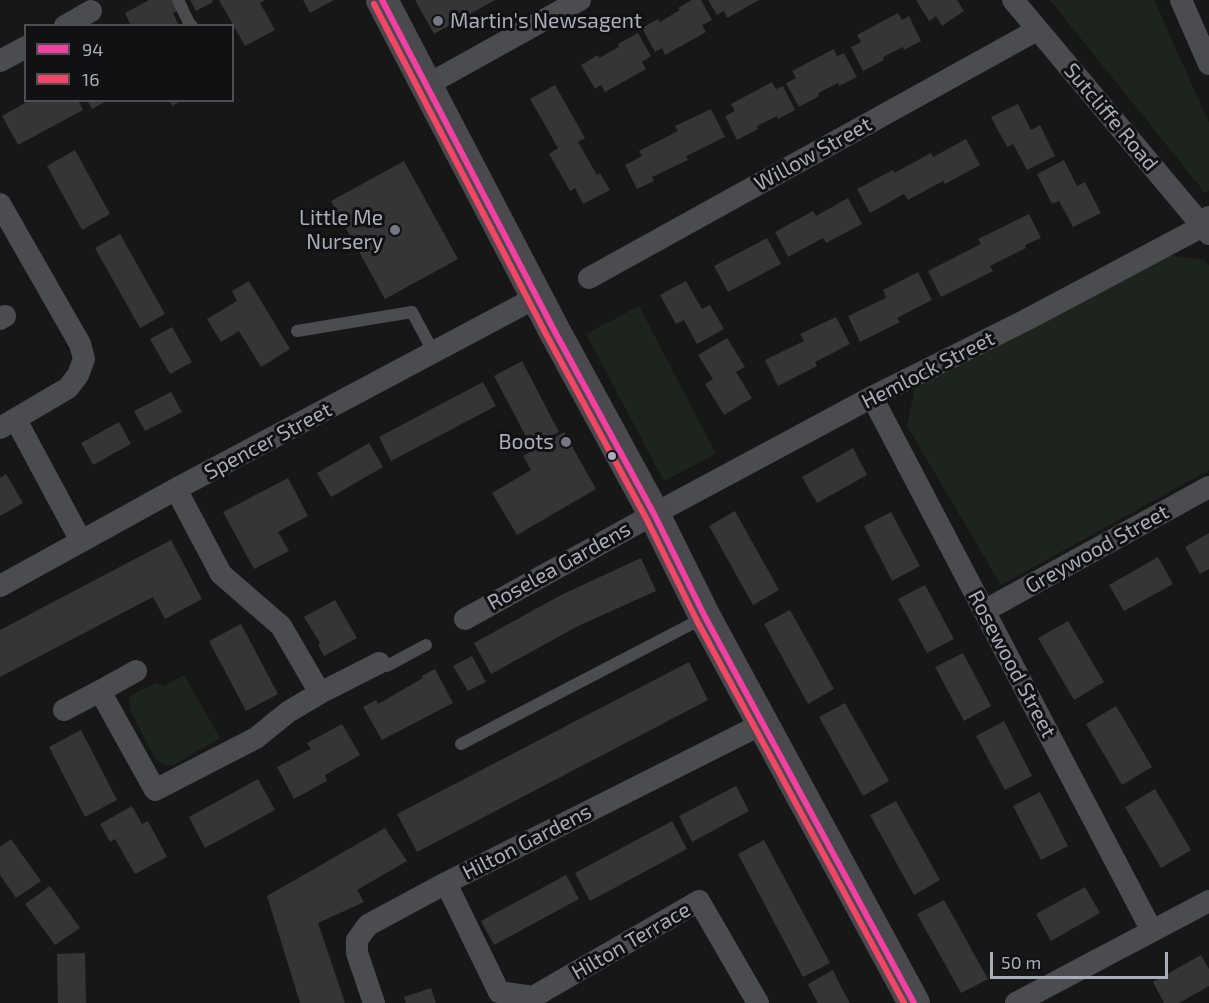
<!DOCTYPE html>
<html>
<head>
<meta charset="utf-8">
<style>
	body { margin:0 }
	#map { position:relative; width:1209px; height:1003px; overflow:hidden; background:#171717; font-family:"Exo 2",sans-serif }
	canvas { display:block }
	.legend { position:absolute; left:24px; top:24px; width:210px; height:78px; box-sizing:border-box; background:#111113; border:2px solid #4d4f55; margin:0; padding:8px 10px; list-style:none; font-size:18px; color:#a8adb8 }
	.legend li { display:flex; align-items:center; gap:12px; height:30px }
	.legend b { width:30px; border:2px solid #4d4f55 }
	.scale { position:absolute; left:990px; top:952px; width:178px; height:27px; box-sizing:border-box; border:3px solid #a8adb8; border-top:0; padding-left:8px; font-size:18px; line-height:21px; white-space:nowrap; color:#a8adb8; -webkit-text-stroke:4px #111113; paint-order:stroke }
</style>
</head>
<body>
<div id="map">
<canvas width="1209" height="1003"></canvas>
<ul class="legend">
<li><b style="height:8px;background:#f240a1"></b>94</li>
<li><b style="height:8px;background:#f34667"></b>16</li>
</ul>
<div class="scale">50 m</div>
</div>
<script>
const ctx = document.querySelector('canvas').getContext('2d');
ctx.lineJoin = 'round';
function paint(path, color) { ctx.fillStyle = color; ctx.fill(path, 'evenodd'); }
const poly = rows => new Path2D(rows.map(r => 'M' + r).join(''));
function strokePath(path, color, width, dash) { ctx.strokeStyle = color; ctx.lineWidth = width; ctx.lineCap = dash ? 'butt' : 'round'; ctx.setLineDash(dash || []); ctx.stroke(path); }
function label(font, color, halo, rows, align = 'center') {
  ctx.font = font + ' "Exo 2",sans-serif'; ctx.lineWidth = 6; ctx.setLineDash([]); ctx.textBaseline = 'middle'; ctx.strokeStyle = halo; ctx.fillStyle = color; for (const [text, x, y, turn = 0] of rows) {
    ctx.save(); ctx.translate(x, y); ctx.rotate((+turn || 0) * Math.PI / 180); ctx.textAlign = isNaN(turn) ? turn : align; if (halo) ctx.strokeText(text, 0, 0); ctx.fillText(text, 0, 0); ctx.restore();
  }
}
paint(poly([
	[1050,0,1154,0,1209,123,1209,190,1205,193],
	[1165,255,1204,260,1209,265,1209,470,1001,585,907,426,915,388],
	[639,306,716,454,664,481,586,334],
	[184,675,220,738,174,765,167,765,156,760,130,710,129,699,133,694,156,683,164,686]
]), '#1d241e');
paint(poly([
	[149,0,175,0,180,10,173,13,179,26,131,26,125,13],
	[190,0,212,0,213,2,196,11],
	[219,0,265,0,260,3,275,30,245,46],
	[303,0,334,0,310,13],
	[415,0,495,0,434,34],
	[692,0,701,0,712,20,702,25,706,32,665,55,662,48,655,52,642,28,658,19,660,22,680,10,678,8],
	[708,0,759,0,727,18,724,11,717,15],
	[916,0,957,0,964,11,942,26,936,16,929,21],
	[898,13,902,20,909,16,921,41,904,50,903,47,883,57,884,60,863,71,851,47,861,42,857,35],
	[638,33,651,56,642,62,646,69,605,92,601,85,595,89,581,65,598,55,599,58,619,47,618,44],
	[834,49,837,56,844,53,857,77,839,86,838,83,818,93,819,96,799,107,786,83,796,78,792,71],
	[772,82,776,89,783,86,795,110,778,119,777,116,757,126,758,129,737,140,725,116,735,111,731,104],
	[555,85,585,138,578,142,597,175,600,173,610,190,583,204,575,188,570,191,549,154,558,148,530,99],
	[30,100,78,100,83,110,18,145,2,116],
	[87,100,108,100,92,109],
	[169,100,183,100,172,106],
	[1018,104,1031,130,1040,125,1055,156,1027,170,1013,144,1007,147,991,117],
	[711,109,725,137,686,156,688,160,652,177,654,181,637,189,625,165,642,156,639,151,678,131,675,126],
	[966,139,980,165,945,184,943,181,908,200,904,194,870,213,857,189,893,170,894,173,931,153,933,157],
	[75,150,110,214,82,230,47,166],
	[1064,160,1077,186,1085,182,1101,213,1073,227,1059,201,1052,204,1037,174],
	[404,161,458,259,385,299,331,201],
	[848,198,862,224,826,243,823,238,788,257,775,232,813,211,816,216],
	[1029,214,1041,238,1025,245,1026,248,990,266,993,271,941,297,928,271,981,244,978,239],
	[120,234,165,314,140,328,95,248],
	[767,238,781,264,728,292,714,266],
	[918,272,932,300,897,318,900,322,860,342,848,316,886,298,883,290],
	[249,281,290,349,261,367,239,331,221,342,207,319,237,301,232,291],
	[686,281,702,309,710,305,724,329,697,344,684,320,676,324,660,295],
	[836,317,850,344,815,362,817,366,778,386,765,360,804,341,800,334],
	[172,327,192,362,170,374,150,339],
	[727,338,745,367,736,372,752,398,724,415,705,384,713,379,698,355],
	[522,361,559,432,531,446,494,376],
	[483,382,496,406,391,461,379,437],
	[171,392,182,412,145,431,134,411],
	[119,422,131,444,93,465,81,443],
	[564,432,596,489,517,535,492,493,531,470,523,456],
	[369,443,383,467,331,497,317,473],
	[853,448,867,475,817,503,802,477],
	[6,474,23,503,0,516,0,478],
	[288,478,308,516,278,532,289,551,254,569,223,512],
	[735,511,779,590,753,605,709,526],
	[891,512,920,566,892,581,864,526],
	[1209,533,1209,569,1200,574,1185,547],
	[171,540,202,599,165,619,153,597,0,677,0,630],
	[1158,557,1173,584,1124,611,1109,585],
	[641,558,656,591,578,626,491,674,474,643,561,595],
	[925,585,954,639,927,653,898,599],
	[335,600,357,638,324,656,318,644,320,643,304,617],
	[790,610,834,689,808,704,764,624],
	[1068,621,1104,682,1074,700,1038,638],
	[241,624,278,694,246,711,209,641],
	[963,653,991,706,964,721,935,667],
	[472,656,486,682,468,691,453,666],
	[689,662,708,700,417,852,397,814],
	[435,669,453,703,382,740,363,707,376,700,378,704,423,678,422,676],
	[845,703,889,781,863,796,819,717],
	[1116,706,1152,767,1122,785,1086,724],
	[1004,721,1032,776,1005,790,976,736],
	[342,724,360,755,325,775,327,781,294,799,277,767,311,749,307,743],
	[81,730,117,800,85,817,49,747],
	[258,779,275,810,205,848,189,817],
	[736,786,749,811,692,842,679,816],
	[1155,789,1191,850,1161,868,1125,807],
	[1040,792,1068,846,1041,860,1013,806],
	[896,801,940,880,914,895,870,815],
	[132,806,142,824,148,821,167,857,135,874,115,839,110,842,100,824],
	[672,821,687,849,590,901,575,873],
	[385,828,407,861,357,890,364,902,318,923,345,1003,300,1003,267,896],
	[11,839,41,881,16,898,0,875,0,847],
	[764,840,830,963,803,977,738,854],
	[566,875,579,899,494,945,481,921],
	[50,886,80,928,55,945,25,904],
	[1085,887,1100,913,1051,941,1036,914],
	[944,900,988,979,961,993,917,914],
	[85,953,86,1003,58,1003,57,954],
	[1201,955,1209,969,1209,986,1179,1003,1164,1003,1153,982],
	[833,970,840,985,850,1003,818,1003,815,998,808,984],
	[431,988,436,1003,406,1003,404,997]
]), '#353536');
strokePath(poly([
	[178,0,189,23,192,26],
	[297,331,412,312,434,353],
	[379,663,387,666,426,645],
	[461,744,705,617]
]), '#4b4c50', 12);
strokePath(poly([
	[1013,0,1209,234],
	[1181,0,1209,64],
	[65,26,91,11],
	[0,61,26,47],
	[427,85,580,0],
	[0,204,80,344,84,359,78,375,68,388,0,428],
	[589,278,1037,30],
	[0,319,5,316],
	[872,397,1152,931],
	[16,420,81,541],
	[0,586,176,489,537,297],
	[984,611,1209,487],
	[465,619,654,514,872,397,1026,320,1203,226,1209,217],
	[100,691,136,671],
	[320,693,379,663],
	[64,710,100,691,155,790,256,738,288,712,320,693,281,626,221,574,176,489],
	[446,883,499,992,533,997,699,901,758,1003],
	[374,1003,357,953,357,940,368,925,446,883,762,724],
	[1016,1003,1209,901]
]), '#4b4c50', 22);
strokePath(poly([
	[382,0,555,332,654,514,705,617,914,1003]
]), '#4a4a4e', 32);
strokePath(poly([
	[382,0,555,332,654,514,705,617,914,1003]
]), '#f240a1', 6);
strokePath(poly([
	[374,4,547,336,646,518,697,621,904,1003]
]), '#f34667', 6);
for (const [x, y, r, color] of [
	[438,21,6,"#757880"],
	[395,230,6,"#757880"],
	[566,442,6,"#757880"],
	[612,456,5,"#a8adb8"]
]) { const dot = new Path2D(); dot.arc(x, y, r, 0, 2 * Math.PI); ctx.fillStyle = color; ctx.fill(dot); strokePath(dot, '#111113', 2); }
label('21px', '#a8adb8', '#111113', [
	["Martin's Newsagent",450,21,"left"],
	["Little Me",383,218],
	["Nursery",383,242],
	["Boots",554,442]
], 'right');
label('21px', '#a8adb8', '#111113', [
	["Sutcliffe Road",1111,117,50],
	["Willow Street",813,154,-29],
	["Hemlock Street",928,370,-27],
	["Spencer Street",268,441,-28],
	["Greywood Street",1097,549,-29],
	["Roselea Gardens",559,566,-29],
	["Rosewood Street",1012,664,62],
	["Hilton Gardens",527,842,-27],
	["Hilton Terrace",631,941,-30]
]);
</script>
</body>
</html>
